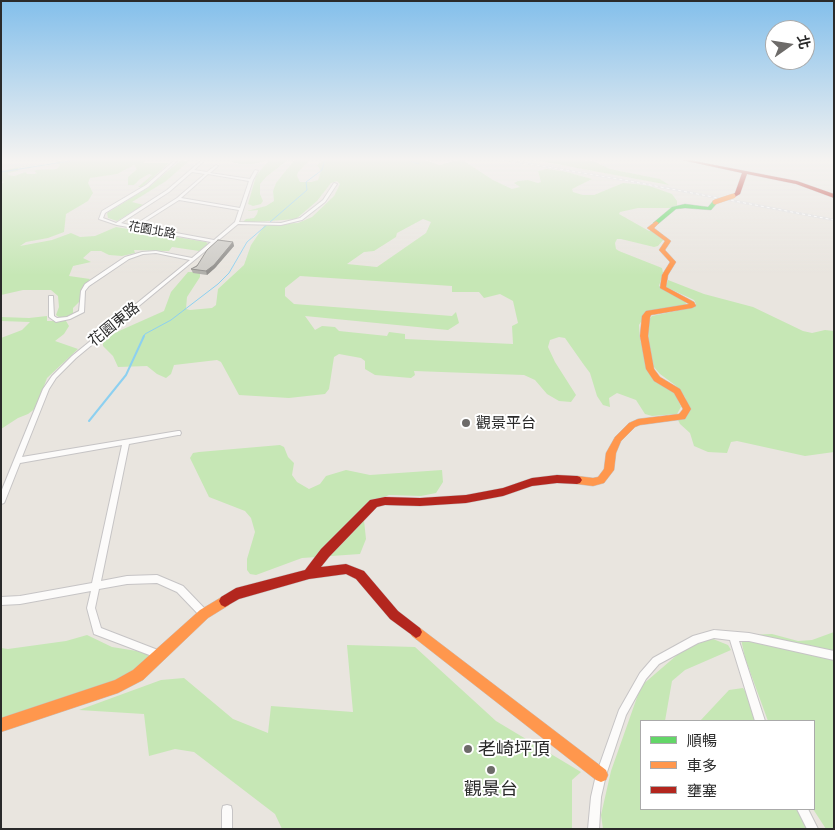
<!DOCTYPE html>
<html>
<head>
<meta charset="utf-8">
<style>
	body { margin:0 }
	#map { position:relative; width:835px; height:830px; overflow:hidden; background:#e9e5df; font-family:Ubuntu,"Noto Sans TC",sans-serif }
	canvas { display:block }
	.frame { position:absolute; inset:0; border:2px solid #2a2a2a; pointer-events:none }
	.legend { position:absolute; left:640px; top:720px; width:175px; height:90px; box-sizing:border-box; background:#fff; border:1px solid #aaa; margin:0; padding:6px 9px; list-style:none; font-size:15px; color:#2a2a2a }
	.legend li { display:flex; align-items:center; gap:10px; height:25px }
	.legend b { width:25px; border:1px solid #aaa }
	.north { position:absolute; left:765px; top:20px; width:50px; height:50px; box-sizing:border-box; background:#fff; border:1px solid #aaa; border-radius:50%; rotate:77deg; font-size:14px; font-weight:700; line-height:20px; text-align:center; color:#2a2a2a }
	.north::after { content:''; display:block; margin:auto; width:18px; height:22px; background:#6d6b69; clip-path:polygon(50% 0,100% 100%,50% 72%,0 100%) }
</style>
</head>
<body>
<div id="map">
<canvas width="835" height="830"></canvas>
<div class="frame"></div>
<ul class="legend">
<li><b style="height:6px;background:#63d668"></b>順暢</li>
<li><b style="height:6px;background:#ff974d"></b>車多</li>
<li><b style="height:6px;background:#b3261e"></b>壅塞</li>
</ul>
<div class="north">北</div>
</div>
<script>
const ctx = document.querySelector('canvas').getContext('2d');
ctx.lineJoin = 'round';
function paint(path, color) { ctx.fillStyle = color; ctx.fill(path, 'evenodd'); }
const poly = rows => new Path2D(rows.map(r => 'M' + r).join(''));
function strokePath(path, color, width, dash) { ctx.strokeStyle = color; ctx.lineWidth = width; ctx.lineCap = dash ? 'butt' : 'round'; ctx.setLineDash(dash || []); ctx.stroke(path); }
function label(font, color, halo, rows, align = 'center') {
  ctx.font = font + ' Ubuntu,"Noto Sans TC",sans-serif'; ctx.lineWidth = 4; ctx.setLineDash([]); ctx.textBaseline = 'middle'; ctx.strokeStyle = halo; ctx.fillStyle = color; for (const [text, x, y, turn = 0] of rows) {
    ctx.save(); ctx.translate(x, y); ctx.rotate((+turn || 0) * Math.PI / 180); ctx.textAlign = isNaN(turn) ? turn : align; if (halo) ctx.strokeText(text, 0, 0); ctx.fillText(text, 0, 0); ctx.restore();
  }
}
paint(poly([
	[82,159,147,159,143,163,169,163,142,187,138,187,152,175,149,174,140,179,134,185,128,185,128,177,137,169,134,165,117,174,90,178,88,183,93,193,88,201,66,214,64,232,48,238,26,242,20,246,52,240,71,233,80,237,95,236,116,227,206,242,208,244,199,251,172,247,169,251,164,251,134,250,135,253,122,256,109,255,101,251,91,251,83,258,91,262,73,266,69,276,90,279,83,289,80,301,73,308,73,314,69,317,60,318,56,315,59,307,58,296,51,290,23,290,1,295,1,184,4,182,1,181,1,171,29,165,18,168,18,171,8,173,8,175,14,176,26,172,27,174,35,174,37,173,34,171,36,170,57,169,60,165,56,163,57,161],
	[182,159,188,162,166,181,132,202,144,205,117,221,108,218,107,213,149,187],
	[234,159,289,159,266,177,260,184,260,194,263,201,261,204,253,206,248,204,256,176,269,160,254,164,240,164,232,162],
	[295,159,309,159,308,162,298,172,297,176,300,182,311,182,318,180,321,171,317,165,324,159,423,159,439,165,461,159,493,180,512,189,520,187,514,183,518,181,528,180,538,183,541,182,538,171,547,169,563,171,592,179,572,189,573,192,583,195,594,195,623,183,647,185,672,194,677,201,677,206,673,208,638,208,620,212,619,214,649,231,653,231,664,239,658,246,654,247,621,239,617,239,615,243,616,249,619,251,662,268,663,273,659,286,684,300,686,303,685,306,681,307,647,312,639,325,640,339,646,362,656,378,675,393,681,407,677,414,652,416,645,414,636,400,617,393,609,398,610,407,603,405,597,396,590,373,584,365,565,338,559,337,550,340,548,347,555,362,576,395,571,402,559,401,547,394,535,380,524,375,414,371,415,375,411,378,375,375,365,369,365,361,361,358,339,354,334,357,329,389,325,394,289,398,239,395,221,362,217,360,174,365,171,374,166,378,157,374,147,366,118,367,113,356,103,346,103,342,110,335,164,311,171,292,188,272,200,272,200,277,187,297,186,309,190,310,212,308,216,305,218,289,244,265,251,245,264,226,271,224,298,223,312,217,334,196,340,184,337,181,331,183,317,201,296,219,242,223,246,219,254,218,257,214,258,210,247,211,266,206,274,201,273,191,276,183],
	[423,219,431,222,426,233,377,267,347,264,364,252,374,251,396,237,397,233],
	[300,276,452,286,452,292,479,292,484,298,500,294,513,301,518,323,512,326,513,344,405,339,405,334,389,332,387,336,339,331,335,327,322,326,315,330,305,316,448,330,459,323,456,312,452,316,294,304,285,296,285,288],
	[529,159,572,159,593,161,610,169,660,179,669,185],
	[668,280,704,294,753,307,803,331,812,333,825,330,834,331,834,452,805,456,737,441,731,442,727,453,708,452,694,446,690,433,680,424,678,420,688,408,685,397,675,385,660,374,654,367,646,332,648,320,652,316,690,308,696,304,694,300,666,287],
	[47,316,47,321,66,321,69,326,64,334,55,341,78,349,47,378,36,408,28,414,18,418,1,429,1,338,22,330,30,322,1,321,1,317,29,318],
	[280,445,284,447,288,457,294,463,292,475,297,482,309,489,320,484,326,476,346,470,370,475,442,470,443,482,436,493,421,496,389,495,369,504,363,511,366,539,360,554,302,558,256,575,250,574,247,570,247,559,255,532,251,518,245,511,209,497,190,458,193,453,199,452],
	[834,632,834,829,826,829,813,809,814,721,768,721,745,658,741,639,748,635,772,634,798,641,812,640],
	[87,635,112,647,143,652,153,659,96,692,1,719,1,648,8,649,66,641],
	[713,639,728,645,731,650,685,670,672,681,665,721,641,721,641,809,797,809,807,829,603,829,601,815,611,771,641,686,691,643],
	[347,645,415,647,496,721,581,772,572,780,572,829,282,829,275,814,194,752,175,749,149,756,144,714,79,710,161,680,184,678,233,719,268,733,271,706,353,712],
	[743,688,750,698,759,721,700,721,729,690]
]), '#c6e7b5');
strokePath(poly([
	[404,159,419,164],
	[1,172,82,159],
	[143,337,145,334,171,320,218,284,229,273,247,242,307,190,306,182,322,170,325,159]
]), '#8dd0f0', 1);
strokePath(poly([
	[89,421,126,375,144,336]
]), '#8dd0f0', 2);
const street = poly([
	[176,159,179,159,148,187,105,213,103,218,116,223,167,190,202,160,204,161,203,162,194,170,207,172,216,165,218,166,217,167,210,173,250,179,255,170,258,171,253,180,239,222,281,223,300,218,323,200,334,183,337,184,325,202,302,220,281,225,238,224,76,358,56,378,49,389,22,457,178,431,180,431,181,433,180,435,178,435,129,444,101,581,127,576,157,575,183,586,207,611,208,614,207,617,204,618,201,617,177,592,157,583,127,584,99,589,95,608,101,628,163,652,164,655,163,658,160,659,94,634,87,608,91,591,20,604,1,605,1,597,20,596,92,583,122,445,20,463,5,501,4,503,1,504,1,492,43,389,52,376,72,356,190,260,156,253,143,254,129,259,89,286,85,291,84,312,70,319,56,322,49,317,49,296,53,296,53,297,54,316,57,318,67,317,79,311,81,291,85,284,125,257,142,252,156,251,192,258,211,242,117,225,99,219,102,211,146,185,176,159],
	[192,172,205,174,177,198,133,226,121,223,169,192,192,172],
	[208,174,249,181,240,208,181,198,208,174],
	[179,200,239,210,235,222,214,240,138,226,179,200],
	[714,630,749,633,834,651,834,660,749,641,739,641,765,721,755,721,730,640,714,638,698,643,659,664,646,679,626,715,606,775,601,797,599,829,588,829,591,797,596,775,619,710,640,673,653,658,693,636,714,630],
	[227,805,231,806,232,810,232,829,222,829,222,810,223,806,227,805],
	[797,809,808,809,818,829,807,829,797,809]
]);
const fast = poly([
	[713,201,718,202,711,210,685,208,676,209,658,224,653,223,672,207,685,204,708,207,713,201]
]);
const slow = poly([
	[656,221,659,223,654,228,671,241,665,250,676,262,668,275,666,287,694,302,696,306,692,308,651,315,650,317,648,336,654,369,660,377,680,389,691,409,685,419,640,425,635,427,621,441,616,453,614,470,604,483,593,486,577,484,574,483,572,480,574,477,577,476,593,478,598,477,604,469,606,453,615,437,629,423,638,419,679,414,683,409,674,393,654,381,646,369,640,336,642,316,646,311,689,304,660,288,662,275,670,262,659,250,665,241,647,228,656,221],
	[225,595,229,597,231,601,229,605,208,618,143,680,118,693,1,732,1,718,115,680,133,670,200,610,225,595],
	[416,626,420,628,606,770,608,775,606,780,601,782,596,780,412,636,410,632,412,628,416,626]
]);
const jam = poly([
	[677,159,684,159,797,181,834,194,834,198,796,184,747,174,740,194,733,198,730,196,735,193,742,173,677,159],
	[557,475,577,476,580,477,582,480,580,483,577,484,557,483,532,486,503,496,466,503,420,506,385,505,377,507,329,557,321,567,346,564,364,571,398,611,420,628,422,632,420,636,416,638,390,619,356,579,346,574,309,579,239,599,225,607,221,605,219,601,221,597,236,588,305,570,321,549,370,500,385,497,420,498,466,495,503,488,532,478,557,475]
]);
strokePath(street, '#c6c4c5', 2);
strokePath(fast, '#c6c4c5', 1);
strokePath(slow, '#c6c4c5', 1);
strokePath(jam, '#c6c4c5', 1);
paint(street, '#fcfbfa');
paint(fast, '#63d668');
paint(slow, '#ff974d');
paint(jam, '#b3261e');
const rail = poly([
	[501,159,624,180,834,220]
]);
strokePath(rail, '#dddddf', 2.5);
strokePath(rail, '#fff', 1, [3]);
const slowBridge = poly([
	[715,202,733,196]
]);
strokePath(slowBridge, '#c6c4c5', 5.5, []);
strokePath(slowBridge, '#ff974d', 5);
paint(poly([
	[233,242,234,246,215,268,207,275,193,273,191,269]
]), '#b0afaa');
paint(poly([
	[233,242,234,246,215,268,207,275,206,271]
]), '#908e8b');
const building = poly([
	[218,240,233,242,214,265,206,271,191,269,197,266,207,250,218,240]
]);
paint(building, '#cdcbc6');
strokePath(building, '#908e8b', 1);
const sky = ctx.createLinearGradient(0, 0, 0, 275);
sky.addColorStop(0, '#83bfeb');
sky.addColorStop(0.58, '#f5f3f1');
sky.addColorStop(1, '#f5f3f100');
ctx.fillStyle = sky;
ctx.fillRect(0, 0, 835, 275);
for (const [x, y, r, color] of [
	[466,423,5,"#6d6b69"],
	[468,749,5,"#6d6b69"],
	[491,770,5,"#6d6b69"]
]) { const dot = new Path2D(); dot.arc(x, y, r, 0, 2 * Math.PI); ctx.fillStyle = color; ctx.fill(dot); strokePath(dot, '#fff', 2); }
label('12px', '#2a2a2a', '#fff', [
	["花園北路",152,230,10]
]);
label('15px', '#2a2a2a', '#fff', [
	["花園東路",114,324,-39]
]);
label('15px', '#2a2a2a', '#fff', [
	["觀景平台",476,423]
], 'left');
label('18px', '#2a2a2a', '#fff', [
	["老崎坪頂",478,749],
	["觀景台",491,789,"center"]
], 'left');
</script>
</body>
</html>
